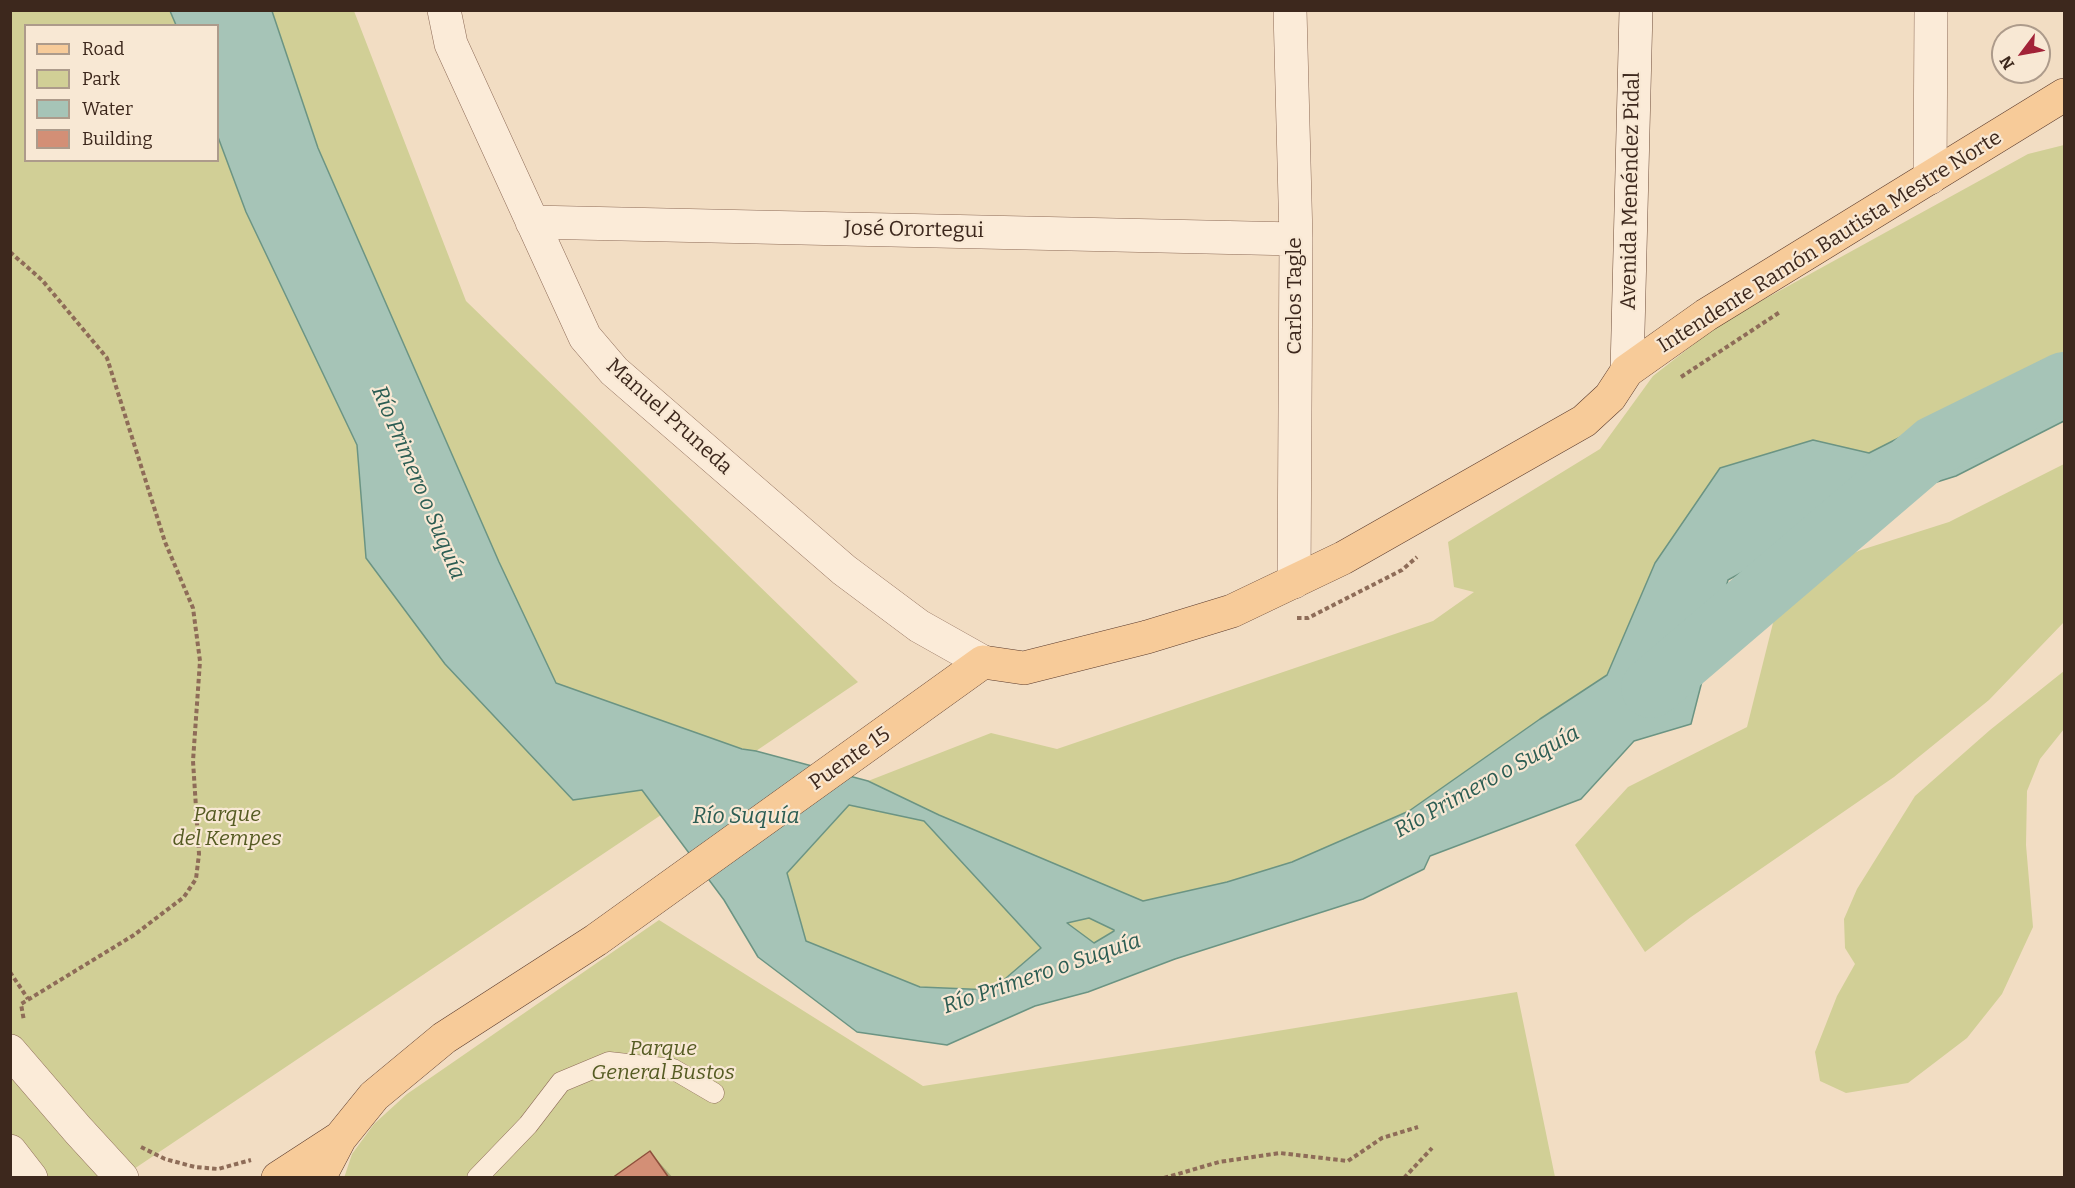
<!DOCTYPE html>
<html>
<head>
<meta charset="utf-8">
<style>
	body { margin:0 }
	#map { position:relative; width:2075px; height:1188px; overflow:hidden; background:#f2ddc3; font-family:Bitter,serif }
	canvas { display:block }
	.frame { position:absolute; inset:0; border:12px solid #3d281d; pointer-events:none }
	.legend { position:absolute; left:24px; top:24px; width:195px; height:138px; box-sizing:border-box; background:#f8e8d4; border:2px solid #ad9b8b; margin:0; padding:8px 10px; list-style:none; font-size:18px; color:#3d281d }
	.legend li { display:flex; align-items:center; gap:12px; height:30px }
	.legend b { width:30px; border:2px solid #ad9b8b }
	.north { position:absolute; left:1991px; top:24px; width:60px; height:60px; box-sizing:border-box; background:#f8e8d4; border:2px solid #ad9b8b; border-radius:50%; rotate:238deg; font-size:16px; font-weight:700; line-height:24px; text-align:center; color:#3d281d }
	.north::after { content:''; display:block; margin:auto; width:21px; height:27px; background:#a22338; clip-path:polygon(50% 0,100% 100%,50% 72%,0 100%) }
</style>
</head>
<body>
<div id="map">
<canvas width="2075" height="1188"></canvas>
<div class="frame"></div>
<ul class="legend">
<li><b style="height:8px;background:#f7cb99"></b>Road</li>
<li><b style="height:16px;background:#d1cf96"></b>Park</li>
<li><b style="height:16px;background:#a6c4b7"></b>Water</li>
<li><b style="height:16px;background:#d38f76"></b>Building</li>
</ul>
<div class="north">N</div>
</div>
<script>
const ctx = document.querySelector('canvas').getContext('2d');
ctx.lineJoin = 'round';
function paint(path, color) { ctx.fillStyle = color; ctx.fill(path, 'evenodd'); }
const poly = rows => new Path2D(rows.map(r => 'M' + r).join(''));
function strokePath(path, color, width, dash) { ctx.strokeStyle = color; ctx.lineWidth = width; ctx.lineCap = dash ? 'butt' : 'round'; ctx.setLineDash(dash || []); ctx.stroke(path); }
function label(font, color, halo, rows, align = 'center') {
  ctx.font = font + ' Bitter,serif'; ctx.lineWidth = 4.5; ctx.setLineDash([]); ctx.textBaseline = 'middle'; ctx.strokeStyle = halo; ctx.fillStyle = color; for (const [text, x, y, turn = 0] of rows) {
    ctx.save(); ctx.translate(x, y); ctx.rotate((+turn || 0) * Math.PI / 180); ctx.textAlign = isNaN(turn) ? turn : align; if (halo) ctx.strokeText(text, 0, 0); ctx.fillText(text, 0, 0); ctx.restore();
  }
}
paint(poly([
	[10,11,170,11,176,25,26,26,26,160,218,160,218,137,246,212,357,445,366,558,642,790,661,815,122,1177,11,1177],
	[272,11,354,11,466,301,858,682,756,751,742,749,556,683,499,562,318,148],
	[2064,145,2064,376,1948,413,1869,453,1813,440,1655,563,1607,675,1540,719,1409,811,1292,862,1227,882,1143,901,939,815,868,781,991,733,1057,749,1433,621,1474,592,1454,587,1448,542,1600,449,1653,376,1721,323,2028,154],
	[2064,464,2064,622,1989,700,1894,777,1691,917,1645,952,1575,845,1628,787,1747,727,1783,583,1861,550,1949,522],
	[2064,671,2064,729,2040,759,2027,791,2026,845,2033,927,2002,994,1967,1038,1908,1083,1846,1093,1820,1081,1815,1052,1837,996,1855,964,1845,948,1844,919,1857,889,1915,796,1990,730],
	[849,805,924,821,1041,948,993,990,920,987,806,941,787,873],
	[1089,918,1115,930,1094,943,1067,923],
	[659,920,923,1086,1197,1044,1517,992,1555,1177,344,1178,352,1154,374,1124,407,1094]
]), '#d1cf96');
const water = poly([
	[170,11,272,11,318,148,499,562,556,683,742,749,756,751,868,781,939,815,1143,901,1227,882,1292,862,1409,811,1540,719,1607,675,1655,563,1720,468,1813,440,1869,453,1948,413,2064,376,2064,421,1956,476,1867,504,1728,580,1691,724,1634,741,1581,799,1430,856,1424,869,1363,899,1175,959,1088,992,1035,1006,947,1045,857,1032,758,957,724,900,642,790,573,800,445,664,366,558,357,445,246,212,218,137,218,26,176,25,170,11],
	[849,805,924,821,1041,948,992,990,920,987,806,941,787,873,849,805],
	[1089,918,1114,930,1114,931,1094,943,1067,923,1089,918]
]);
paint(water, '#a6c4b7');
strokePath(water, '#6b9483', 1.5);
paint(poly([
	[650,1152,673,1178,614,1178]
]), '#0003');
strokePath(poly([
	[1651,688,1934,446,2064,382]
]), '#a6c4b7', 60);
const building = poly([
	[650,1151,669,1178,612,1178,650,1151]
]);
paint(building, '#d38f76');
strokePath(building, '#8f503c', 1.5);
const service = poly([
	[477,1178,528,1125,561,1082,609,1062,673,1069,714,1093]
]);
const minor = poly([
	[444,10,451,44,585,337,614,371,844,570,919,626,983,662],
	[1290,10,1296,239,1294,582],
	[1930,178,1931,10],
	[532,222,1296,239],
	[10,1051,78,1130,122,1178],
	[10,1151,31,1178]
]);
const secondary = poly([
	[1627,371,1636,10]
]);
const primary = poly([
	[278,1178,338,1139],
	[319,1178,340,1138,374,1096,444,1038,596,940,983,662,1024,668,1147,637,1232,611,1343,558,1584,421,1610,397,1627,371,1706,315,2064,95]
]);
strokePath(service, '#8e6c58', 21);
strokePath(minor, '#8e6c58', 34);
strokePath(secondary, '#704e3b', 34);
strokePath(primary, '#5b3b2d', 34);
strokePath(poly([
	[10,252,42,280,107,358,165,542,193,608,200,661,193,761,199,854,196,879,184,897,134,935,21,1004,24,1021],
	[1681,377,1780,312],
	[1297,618,1308,618,1402,570,1417,557],
	[10,972,28,999],
	[141,1147,165,1159,195,1167,218,1169,251,1160],
	[1164,1178,1219,1162,1280,1153,1348,1161,1382,1138,1418,1127],
	[1404,1178,1432,1148]
]), '#8e6c58', 4, [4.5, 3]);
strokePath(service, '#fbebd8', 20);
strokePath(minor, '#fbebd8', 33);
strokePath(secondary, '#fbebd8', 33);
strokePath(primary, '#f7cb99', 33);
label('21px', '#3d281d', '#f8e8d4', [
	["Avenida Menéndez Pidal",1631,191,-89],
	["José Orortegui",914,230,1],
	["Intendente Ramón Bautista Mestre Norte",1830,242,-32],
	["Carlos Tagle",1295,296,-90],
	["Manuel Pruneda",669,417,42],
	["Puente 15",850,759,-35]
]);
label('italic 21px', '#555b22', '#f8e8d4', [
	["Parque",227,815],
	["del Kempes",227,839],
	["Parque",663,1049],
	["General Bustos",663,1073]
]);
label('italic 22px', '#2c5d53', '#f8e8d4', [
	["Río Primero o Suquía",418,483,67],
	["Río Primero o Suquía",1487,782,-29],
	["Río Suquía",746,817],
	["Río Primero o Suquía",1042,974,-19]
]);
</script>
</body>
</html>
